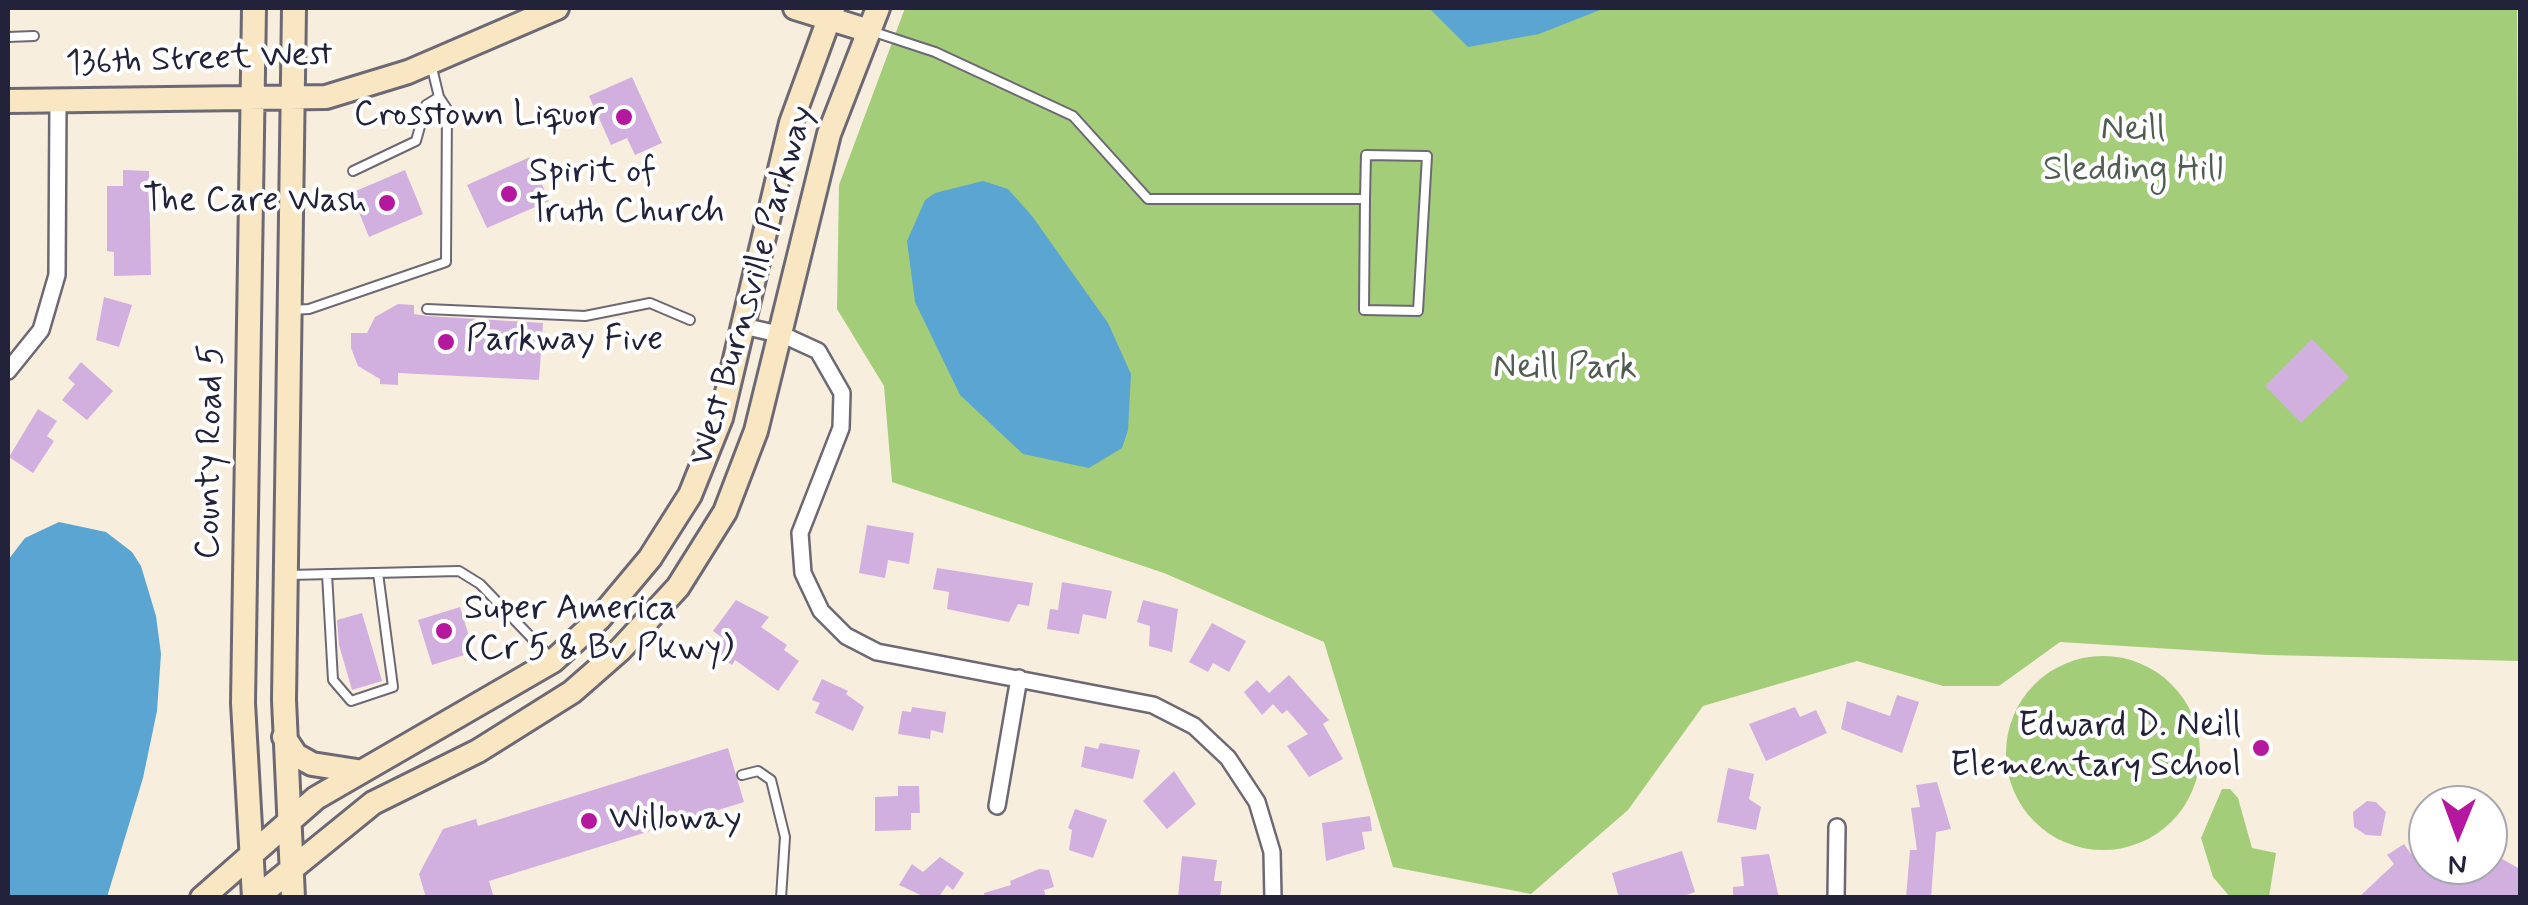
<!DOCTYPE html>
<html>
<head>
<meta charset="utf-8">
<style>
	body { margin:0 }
	#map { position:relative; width:2528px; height:905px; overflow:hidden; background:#f8eede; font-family:Mynerve,sans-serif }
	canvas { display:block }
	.frame { position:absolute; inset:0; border:10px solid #22223b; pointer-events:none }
	.north { position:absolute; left:2408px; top:785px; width:100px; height:100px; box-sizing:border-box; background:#fff; border:2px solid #a7a7b1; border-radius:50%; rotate:181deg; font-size:28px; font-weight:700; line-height:40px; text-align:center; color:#22223b }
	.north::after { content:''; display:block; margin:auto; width:35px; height:45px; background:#b5179e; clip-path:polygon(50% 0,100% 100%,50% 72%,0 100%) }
</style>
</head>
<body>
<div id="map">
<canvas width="2528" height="905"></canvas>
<div class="frame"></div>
<div class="north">N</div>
</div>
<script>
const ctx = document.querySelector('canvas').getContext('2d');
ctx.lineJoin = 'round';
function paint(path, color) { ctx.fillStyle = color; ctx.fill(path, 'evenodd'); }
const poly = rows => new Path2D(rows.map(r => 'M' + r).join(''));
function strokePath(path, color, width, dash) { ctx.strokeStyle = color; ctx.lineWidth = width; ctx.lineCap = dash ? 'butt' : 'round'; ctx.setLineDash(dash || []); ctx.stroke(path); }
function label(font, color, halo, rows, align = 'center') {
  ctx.font = font + ' Mynerve,sans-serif'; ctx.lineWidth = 8; ctx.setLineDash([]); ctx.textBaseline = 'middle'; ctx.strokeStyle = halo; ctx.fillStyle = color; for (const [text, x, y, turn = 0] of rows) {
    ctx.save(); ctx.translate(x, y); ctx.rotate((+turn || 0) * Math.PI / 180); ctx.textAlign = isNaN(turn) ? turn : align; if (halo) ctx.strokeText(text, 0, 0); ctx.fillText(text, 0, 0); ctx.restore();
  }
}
paint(poly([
	[905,8,2517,8,2520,661,2268,655,2060,642,1999,686,1943,686,1857,661,1703,706,1628,810,1531,894,1393,867,1324,642,1164,573,892,482,884,386,837,309,839,185],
	'2006 753a97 97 0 1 1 194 0a97 97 0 1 1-194 0Z',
	[2222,789,2230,789,2238,798,2252,848,2276,853,2269,897,2230,897,2213,877,2201,838]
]), '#a4cd79');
paint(poly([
	[1429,8,1605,8,1539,34,1468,47],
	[983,181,1008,189,1032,216,1108,323,1131,374,1128,430,1122,448,1089,468,1023,454,960,395,915,302,907,241,925,200,935,193],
	[59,522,106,532,132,552,141,566,156,616,161,654,157,711,143,778,107,897,8,897,8,560,25,538]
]), '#5ba5d2');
paint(poly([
	[632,77,662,143,635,155,627,138,611,145,589,96],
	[530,157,549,201,487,228,467,185],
	[123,170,149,171,151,275,114,276,114,252,107,251,107,186,123,186],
	[405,170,423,214,369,237,351,193],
	[104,297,132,305,119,347,96,340],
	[398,304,414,305,414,314,427,316,543,323,539,380,398,373,398,385,380,384,380,379,358,366,351,348,351,333,367,333,375,317],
	[2312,339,2349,377,2301,423,2265,386],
	[81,362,113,391,87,420,62,400,75,384,68,378],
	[38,409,57,421,47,436,54,441,33,473,9,457],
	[867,525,914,533,909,564,888,560,885,578,859,573],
	[937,568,1033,583,1029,606,1018,604,1009,622,947,609,949,592,933,589],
	[1062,582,1112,591,1106,619,1083,614,1079,634,1047,629,1050,609,1058,610],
	[736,600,769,617,761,627,787,645,784,650,799,661,778,691,735,660,732,665,714,653,724,639,713,631],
	[1143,600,1178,609,1172,652,1149,646,1150,626,1137,622],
	[460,607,474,652,432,665,418,620],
	[362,613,382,681,352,690,339,645,337,620],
	[1212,623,1246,641,1229,672,1213,663,1208,672,1189,662],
	[1289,675,1329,720,1323,724,1343,759,1309,777,1287,746,1308,734,1287,710,1282,714,1273,704,1262,715,1244,692,1257,680,1269,693],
	[822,679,848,691,846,694,864,707,853,731,815,713,820,703,812,700],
	[1897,695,1919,702,1902,753,1841,729,1847,701,1890,716],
	[912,707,946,712,943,733,931,730,930,739,898,734,902,711,911,712],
	[1795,707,1800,717,1816,710,1827,733,1766,761,1749,724],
	[1100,743,1140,750,1133,779,1081,767,1085,746,1098,749],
	[728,748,744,802,489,881,494,898,426,898,419,874,443,829,476,819,478,826],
	[1728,768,1754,774,1749,799,1761,807,1756,830,1717,822],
	[1174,771,1196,804,1167,829,1143,801],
	[1937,782,1951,829,1936,832,1931,898,1906,898,1910,850,1917,850,1911,808,1920,807,1916,785],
	[898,786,919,786,920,813,911,813,911,830,875,831,875,797,898,796],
	[2367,801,2376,802,2386,812,2381,836,2366,835,2354,827,2353,812],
	[1075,809,1107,820,1093,858,1069,850,1072,830,1068,828],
	[1370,816,1372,831,1362,832,1365,849,1326,861,1322,823],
	[2404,844,2411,854,2428,849,2428,865,2488,865,2488,851,2520,869,2520,898,2358,898,2394,864,2387,855],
	[1682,851,1695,892,1678,898,1619,898,1612,873],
	[1769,854,1779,898,1733,898,1733,887,1744,886,1741,857],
	[1182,856,1217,860,1214,881,1222,881,1220,898,1178,898],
	[940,857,964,873,953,890,947,885,938,898,927,898,899,885,912,864,923,872],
	[1039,869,1049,870,1054,887,1044,890,1046,898,985,898,984,893,1011,885,1010,881]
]), '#d1b0e0');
const lane = poly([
	[871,31,935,52,1073,116,1148,199,1365,199,1364,310,1418,311,1427,156,1366,155,1365,199],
	[8,37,34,36],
	[353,171,416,141,426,105,439,97,431,64],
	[427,309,585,316,650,303,690,320],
	[291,310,309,309,446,262,447,109,439,97],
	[327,574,333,680,351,701,393,687,378,573],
	[289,575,459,571,480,584,550,657],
	[742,775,758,771,771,780,785,837,781,898]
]);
const street = poly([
	[743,326,783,335,818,351,842,393,841,428,800,533,803,573,821,611,846,636,877,652,1153,705,1194,726,1228,758,1257,802,1272,852,1273,898],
	[8,371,41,330,57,275,58,101],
	[997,806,1019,678],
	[1836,898,1837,827]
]);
const secondary = poly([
	[795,8,866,30],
	[8,101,326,97,408,72,557,8],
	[284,737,296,755,312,764,357,771],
	[202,898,316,798,553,661,599,619,650,558,690,495,721,418,791,123,833,8],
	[254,898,243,703,254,8],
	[256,898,373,803,478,751,572,692,620,650,678,587,725,512,756,431,829,134,878,8],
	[293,898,284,700,294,8]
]);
strokePath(lane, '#6d6974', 12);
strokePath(street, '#6d6974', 20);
strokePath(secondary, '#6d6974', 28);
strokePath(lane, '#fff', 8);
strokePath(street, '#fff', 15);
strokePath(secondary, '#f9e7c3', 22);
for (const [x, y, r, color] of [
	[624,117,10,"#b5179e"],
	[509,194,10,"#b5179e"],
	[387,203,10,"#b5179e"],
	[446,342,10,"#b5179e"],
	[444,631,10,"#b5179e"],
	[2261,748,10,"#b5179e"],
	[589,821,10,"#b5179e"]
]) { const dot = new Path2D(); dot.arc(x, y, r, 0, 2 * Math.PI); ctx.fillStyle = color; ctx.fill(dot); strokePath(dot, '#fff', 4); }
label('35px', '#22223b', '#fff', [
	["136th Street West",199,61,-2],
	["West Burnsville Parkway",754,286,-74],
	["County Road 5",212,452,-89]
]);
label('35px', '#22223b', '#fff', [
	["Crosstown Liquor",604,117,"right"],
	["Spirit of",529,174],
	["Truth Church",529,214],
	["The Care Wash",367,203,"right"],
	["Parkway Five",466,342],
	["Super America",464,611],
	["(Cr 5 & Bv Pkwy)",464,651],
	["Edward D. Neill",2241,728,"right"],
	["Elementary School",2241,768,"right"],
	["Willoway",609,821]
], 'left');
label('35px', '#505e51', '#fff', [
	["Neill",2133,132],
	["Sledding Hill",2133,172],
	["Neill Park",1565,370]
]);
</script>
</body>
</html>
